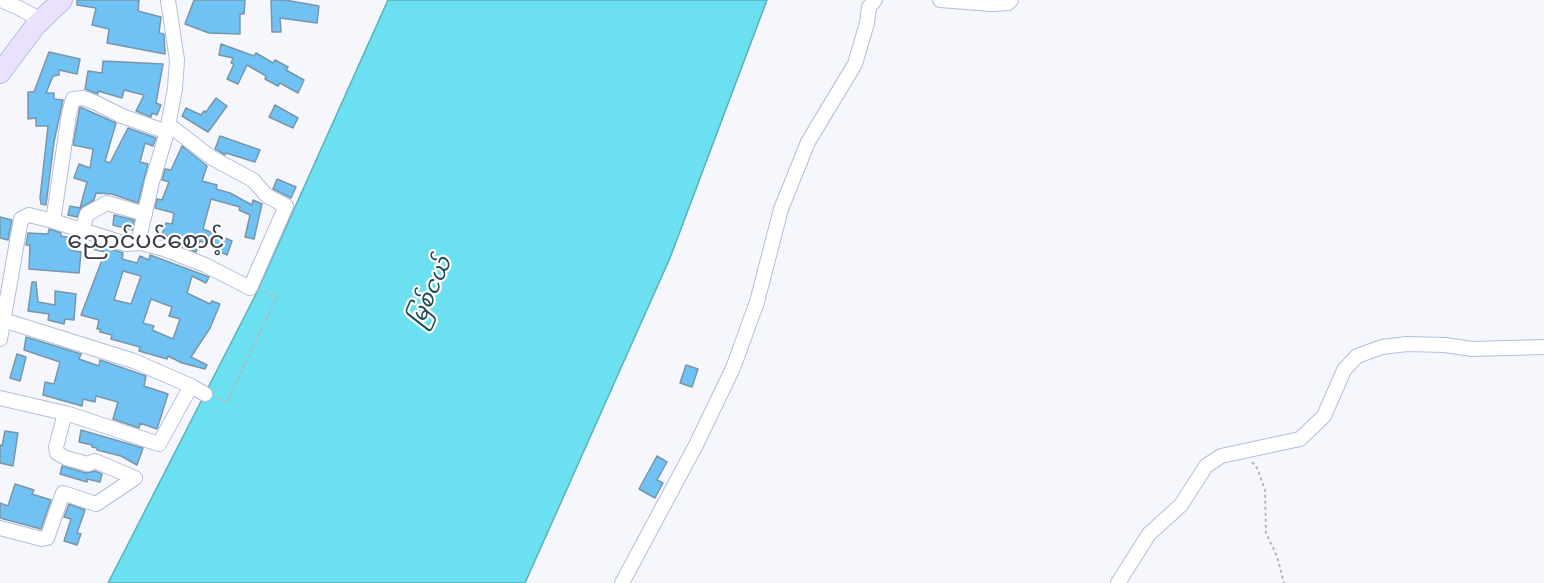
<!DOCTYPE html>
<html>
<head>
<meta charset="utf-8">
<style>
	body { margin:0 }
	canvas { display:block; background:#f5f7fd }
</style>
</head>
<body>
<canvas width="1544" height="583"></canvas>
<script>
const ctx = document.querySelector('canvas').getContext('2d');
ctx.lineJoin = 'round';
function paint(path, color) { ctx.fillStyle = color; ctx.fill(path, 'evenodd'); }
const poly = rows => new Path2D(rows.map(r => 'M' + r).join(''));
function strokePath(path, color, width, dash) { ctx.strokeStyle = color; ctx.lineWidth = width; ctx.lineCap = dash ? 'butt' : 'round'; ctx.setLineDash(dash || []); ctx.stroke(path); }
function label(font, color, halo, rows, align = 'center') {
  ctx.font = font + ' Arial,"Noto Sans Myanmar",sans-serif'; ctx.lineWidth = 4.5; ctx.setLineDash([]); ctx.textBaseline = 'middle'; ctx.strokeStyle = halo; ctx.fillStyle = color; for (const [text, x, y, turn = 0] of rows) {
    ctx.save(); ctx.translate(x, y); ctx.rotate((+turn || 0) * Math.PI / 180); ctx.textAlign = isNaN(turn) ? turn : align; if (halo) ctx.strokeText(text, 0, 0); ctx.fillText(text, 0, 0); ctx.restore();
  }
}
const water = poly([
	[388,0,767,0,670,258,525,583,108,583,256,294,388,0]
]);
paint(water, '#6ae0f0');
strokePath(water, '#5aaebd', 1.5);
const building = poly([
	[77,0,139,0,138,11,161,17,159,33,164,34,165,54,107,43,109,29,92,25,96,8,77,5,77,0],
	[194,0,245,0,244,14,240,14,240,34,209,33,185,24,194,0],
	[271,0,285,0,319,6,317,23,280,18,281,32,272,32,271,0],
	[221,44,254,56,256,53,273,63,275,60,288,67,286,70,304,80,298,93,280,83,278,86,265,79,266,76,247,65,238,84,227,79,234,64,231,63,233,58,219,55,221,44],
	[49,52,80,59,77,74,59,70,59,75,53,76,46,93,54,93,54,99,63,100,54,142,46,205,41,204,40,198,48,126,36,126,36,118,28,119,28,92,34,92,49,52],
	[103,61,163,64,156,103,161,105,157,115,152,113,151,117,136,111,144,95,124,90,122,98,98,91,98,94,85,89,88,71,102,73,103,61],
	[216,98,227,106,208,132,182,116,186,108,201,115,204,111,206,112,216,98],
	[275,105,298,118,293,128,269,117,275,105],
	[80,107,116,123,105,161,110,163,128,128,156,138,153,146,145,143,140,162,148,164,138,203,112,194,96,193,94,200,82,207,77,217,68,215,70,206,80,208,87,182,74,178,79,164,90,168,93,149,73,145,80,107],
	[220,136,260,150,255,162,226,153,225,155,217,150,215,149,220,136],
	[182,146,207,166,202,181,217,185,216,189,230,193,252,205,253,200,262,204,254,239,245,237,250,215,239,210,240,207,211,199,203,229,232,241,227,255,218,251,219,248,200,241,196,252,175,244,177,240,162,234,166,223,172,224,174,213,155,208,157,199,162,200,169,182,162,180,165,169,171,170,182,146],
	[277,179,296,187,291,198,273,189,277,179],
	[114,215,134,220,132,230,113,225,114,215],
	[0,217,12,220,8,240,0,238,0,217],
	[49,229,61,233,61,236,72,238,70,250,81,252,79,273,29,269,30,245,26,245,28,233,48,234,49,229],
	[94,243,123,253,122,259,137,263,140,256,149,260,150,255,209,277,206,283,192,276,187,293,210,304,212,301,220,304,210,328,191,357,207,365,205,369,182,363,168,356,167,359,139,351,140,347,111,339,112,335,100,332,100,329,97,329,99,320,81,315,105,252,92,249,94,243],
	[123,271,141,276,131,304,114,300,123,271],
	[151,299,172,307,169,316,180,319,173,339,152,330,154,326,143,323,151,299],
	[32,282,36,282,38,302,55,305,55,291,76,294,74,320,65,319,64,324,48,320,49,314,28,311,32,282],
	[26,337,81,354,79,359,99,366,100,360,146,376,144,386,168,394,157,429,140,423,139,428,113,419,118,402,96,396,95,402,83,399,82,406,43,395,45,382,54,384,60,362,24,350,26,337],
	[17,354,26,357,20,381,10,378,17,354],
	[686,365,698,369,692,387,680,383,686,365],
	[81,430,143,448,137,465,121,456,97,450,97,448,92,447,92,445,79,442,81,430],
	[5,431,18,433,13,466,0,463,0,445,2,446,5,431],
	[657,456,667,462,657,480,663,483,655,498,639,489,657,456],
	[62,466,86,473,95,471,102,474,100,482,87,479,87,482,60,474,62,466],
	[15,484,34,490,32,494,51,500,41,529,0,518,0,503,8,506,15,484],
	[69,504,85,510,77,533,81,534,77,545,64,541,71,519,64,517,69,504]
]);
paint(building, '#70c2f5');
strokePath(building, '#7996a9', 1.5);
const street = poly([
	[1,0,19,8,41,20],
	[940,0,992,4,1008,3,1011,0],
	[53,221,126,244,141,243,164,249,205,265,250,288,286,206,267,196,253,180,212,158,169,125],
	[82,230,87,214,107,203,145,214],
	[138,243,152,182,167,132],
	[3,320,134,361,191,386,205,394],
	[0,339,21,219,29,215,53,221,69,114,73,99,83,98,96,103,122,116,167,132,175,88,177,60,168,0],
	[0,398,69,414,159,444,191,386],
	[0,528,42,539,47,538,63,493,96,504,135,478,95,461,88,464,66,458,57,453,56,447,65,413],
	[622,583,696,445,733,368,757,302,781,209,808,142,855,64,867,23,869,7,875,0],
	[1118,583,1149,534,1181,505,1206,466,1221,456,1300,439,1324,416,1344,370,1357,356,1382,347,1407,344,1445,345,1472,349,1544,347]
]);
const secondary = poly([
	[0,73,36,25,62,0]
]);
strokePath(street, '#b2bedb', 16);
strokePath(secondary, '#b2bedb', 22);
strokePath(poly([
	[217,398,227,402,277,296,261,291],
	[1252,462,1257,468,1265,490,1266,533,1277,556,1284,583]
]), '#b5b7bf', 2, [3, 3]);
strokePath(street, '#fff', 14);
strokePath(secondary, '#eae1fd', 20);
label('italic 22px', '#1a4e55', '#fff', [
	["မြစ်ငယ်",431,292,-66]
]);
label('24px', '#353945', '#fff', [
	["ညောင်ပင်စောင့်",146,241]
]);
</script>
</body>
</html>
